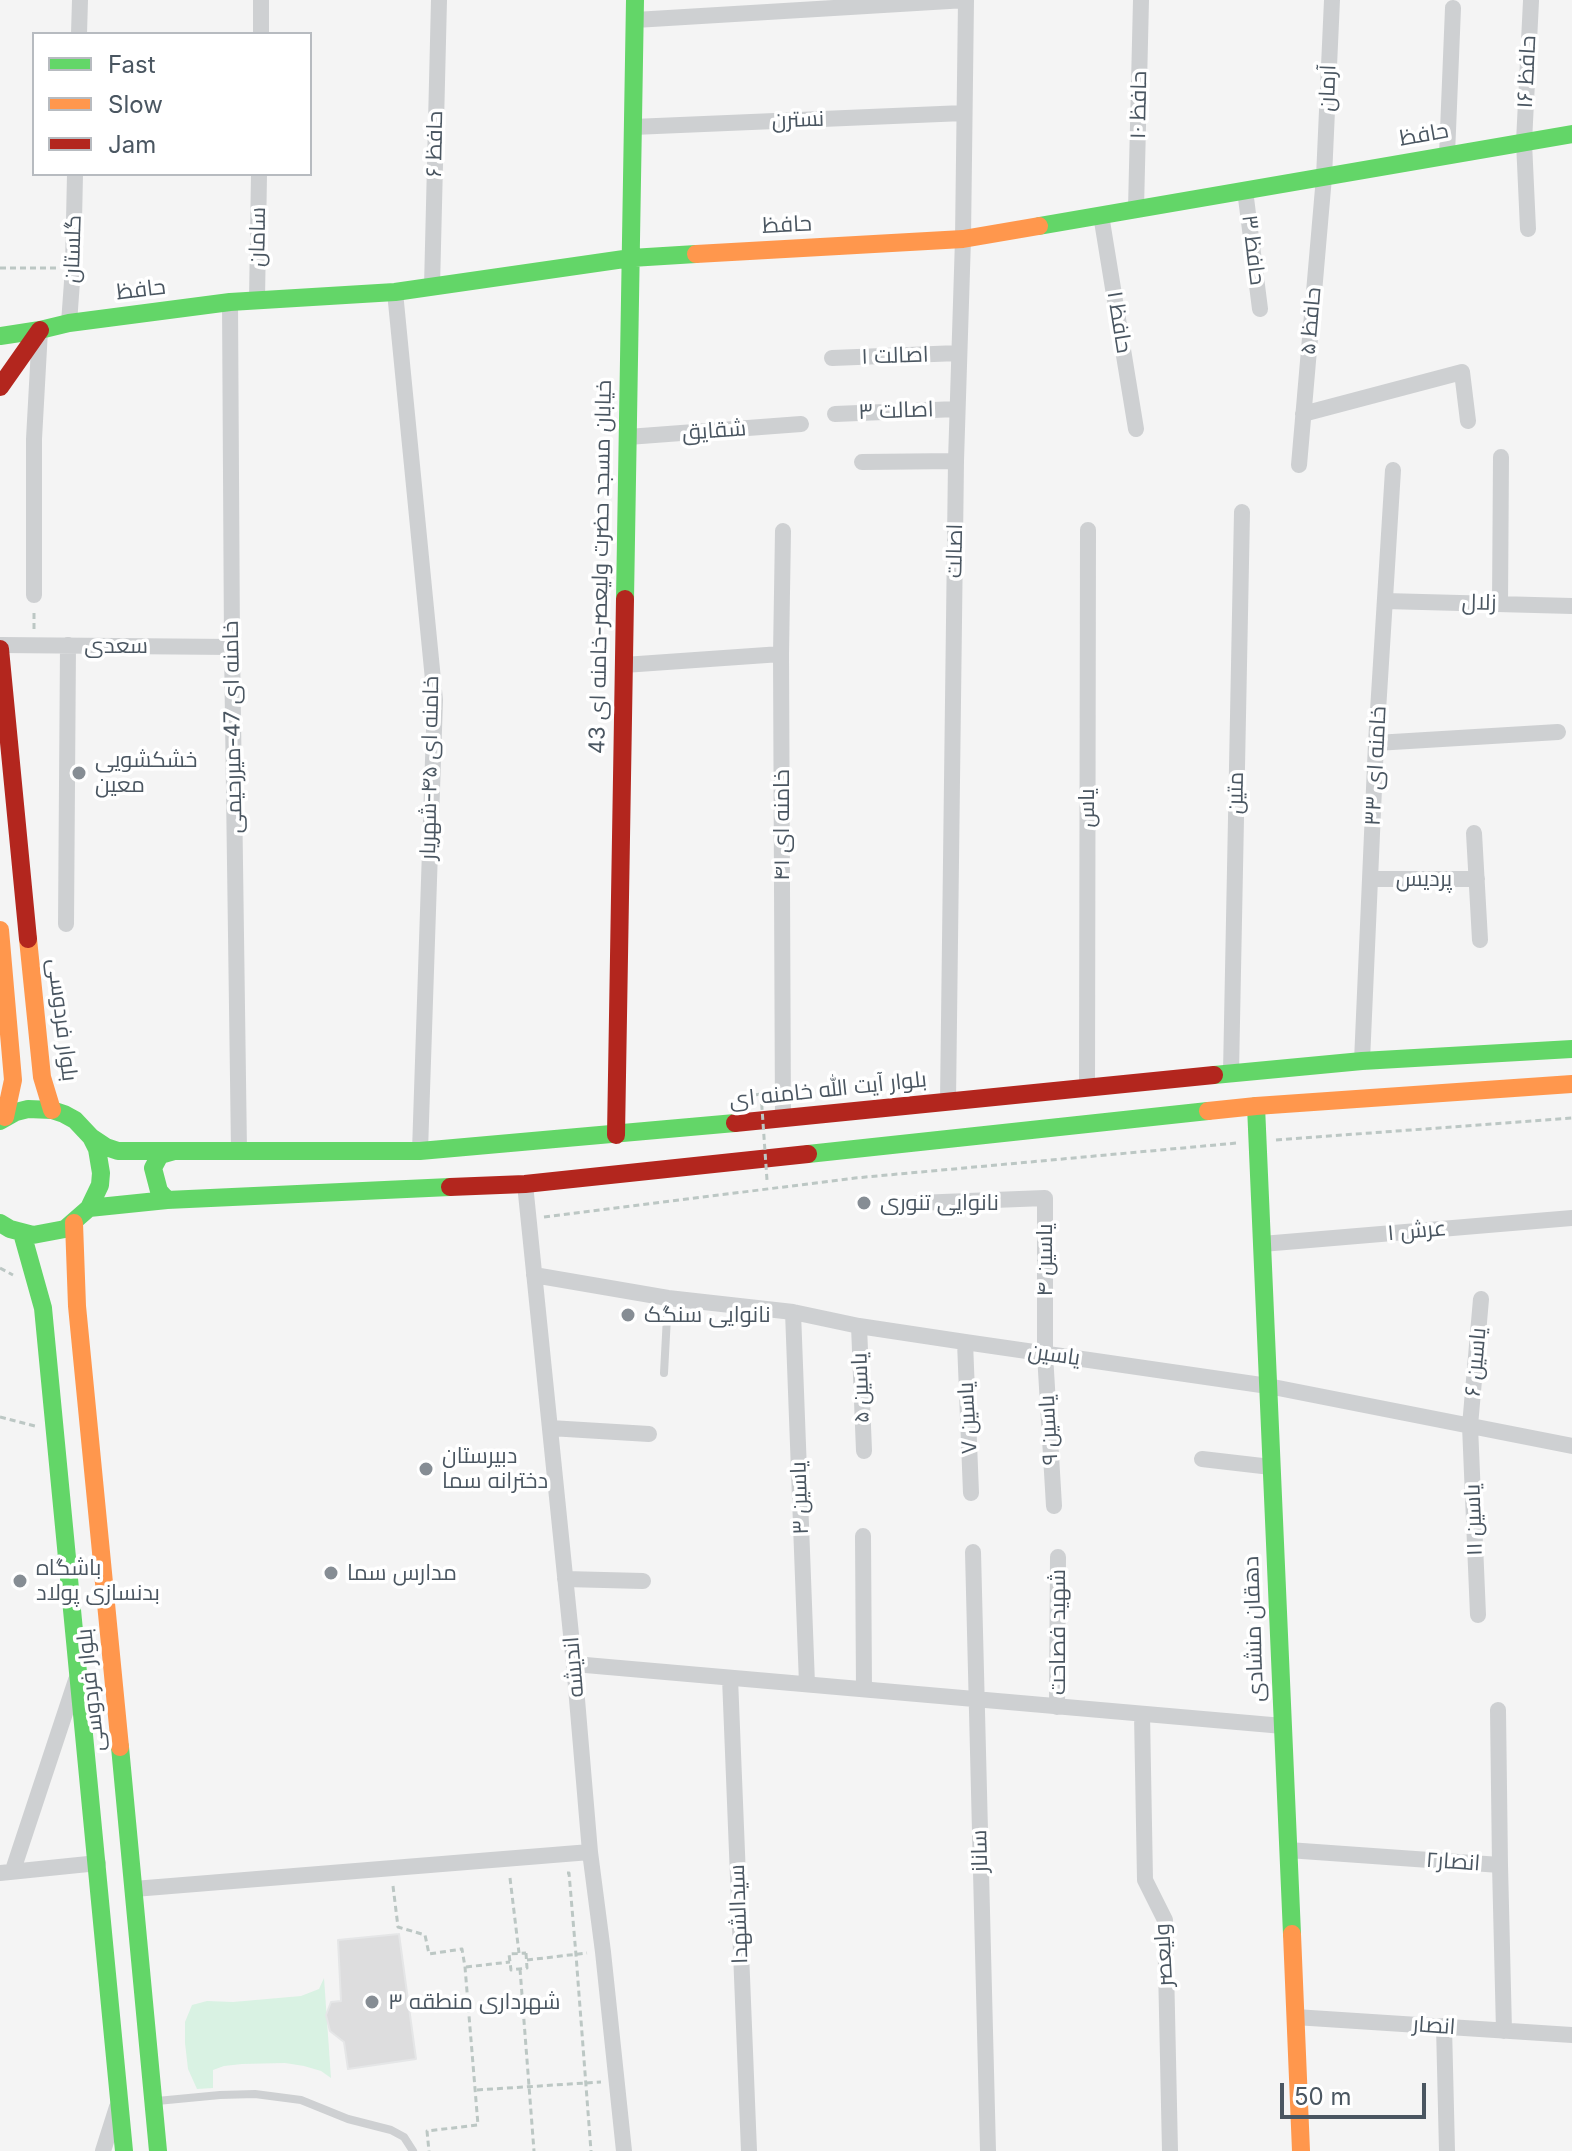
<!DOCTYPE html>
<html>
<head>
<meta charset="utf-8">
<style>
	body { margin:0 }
	#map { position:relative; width:1572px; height:2151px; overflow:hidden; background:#f4f4f4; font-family:Inter,sans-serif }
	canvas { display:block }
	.legend { position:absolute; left:32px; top:32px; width:280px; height:144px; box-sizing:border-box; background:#fff; border:2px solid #b7bbc0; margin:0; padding:10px 14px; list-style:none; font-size:24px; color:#4a5661 }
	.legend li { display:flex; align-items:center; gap:16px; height:40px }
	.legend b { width:40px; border:2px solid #b7bbc0 }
	.scale { position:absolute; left:1280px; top:2083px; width:146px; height:36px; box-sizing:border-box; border:4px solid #4a5661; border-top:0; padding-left:10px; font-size:24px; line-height:28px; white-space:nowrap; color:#4a5661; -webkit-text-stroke:6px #fff; paint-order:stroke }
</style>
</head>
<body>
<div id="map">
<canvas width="1572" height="2151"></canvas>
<ul class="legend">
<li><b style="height:10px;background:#63d668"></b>Fast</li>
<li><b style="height:10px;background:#ff974d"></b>Slow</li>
<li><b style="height:10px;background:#b3261e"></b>Jam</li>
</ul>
<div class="scale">50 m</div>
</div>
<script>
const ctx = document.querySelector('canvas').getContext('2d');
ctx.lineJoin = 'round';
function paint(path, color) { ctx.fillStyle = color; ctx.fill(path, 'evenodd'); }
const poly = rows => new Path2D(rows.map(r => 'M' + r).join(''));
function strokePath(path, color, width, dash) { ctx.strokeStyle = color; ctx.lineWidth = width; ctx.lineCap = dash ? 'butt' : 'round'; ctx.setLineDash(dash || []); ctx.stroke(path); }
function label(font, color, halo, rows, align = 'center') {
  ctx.font = font + ' Inter,Cairo,sans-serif'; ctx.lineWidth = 7; ctx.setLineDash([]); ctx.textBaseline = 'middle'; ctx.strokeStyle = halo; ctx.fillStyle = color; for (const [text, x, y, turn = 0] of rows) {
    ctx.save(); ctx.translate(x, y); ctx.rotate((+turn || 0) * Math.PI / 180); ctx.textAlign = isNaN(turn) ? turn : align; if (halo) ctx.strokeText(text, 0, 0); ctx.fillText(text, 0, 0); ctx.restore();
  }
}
paint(poly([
	[324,1978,331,2078,321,2071,304,2066,285,2063,242,2064,224,2066,213,2070,213,2088,197,2089,188,2069,185,2043,185,2022,192,2005,207,2001,233,2002,301,1996,319,1989]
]), '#d9f2e3');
const building = poly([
	[399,1934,416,2059,348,2069,344,2042,330,2031,326,2015,331,2002,341,2001,338,1940,399,1934]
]);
paint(building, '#ddddde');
strokePath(building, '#e5e6e7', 2);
strokePath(poly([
	[0,268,57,268],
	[34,613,34,629],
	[742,1103,741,1097,761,1094],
	[1276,1140,1572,1118],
	[544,1217,855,1178,1237,1143],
	[0,1268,13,1275],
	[0,1417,35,1426],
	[567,1873,569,1873,576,1955,591,2151],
	[510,1878,519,1953],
	[393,1886,398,1927,425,1935,429,1954,462,1949,465,1967,478,2125,427,2131,429,2151],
	[526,1953,527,1968,511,1970,509,1954,526,1953],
	[527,1960,587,1953],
	[466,1967,510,1962],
	[520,1969,534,2151],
	[477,2090,601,2082]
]), '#bcc7c4', 3, [6, 4]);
strokePath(poly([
	[664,1373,668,1298],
	[157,2101,220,2095,255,2094,301,2100,348,2119,391,2130,404,2137,413,2151]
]), '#ced0d2', 8);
strokePath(poly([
	[635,20,966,0],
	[79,34,80,0],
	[261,34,261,0],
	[633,127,964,113],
	[1447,155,1453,8],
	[1245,190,1260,309],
	[1136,209,1141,0],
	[1101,215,1136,429],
	[1528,229,1524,142,1531,1],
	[432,287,439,0],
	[395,292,435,700,420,1151],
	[257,300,259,174],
	[230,302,232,647,239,1151],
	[69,323,73,268,75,174],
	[832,358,959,353],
	[835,414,957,409],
	[1303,414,1462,372,1468,421],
	[628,437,801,424],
	[862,462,956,461],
	[1299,465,1324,177,1332,0],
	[783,531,781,654,783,1119],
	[34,595,34,439,40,330],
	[1385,601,1572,606],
	[1500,604,1501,457],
	[0,645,232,647],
	[624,665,781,654],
	[1376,743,1558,732],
	[1474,833,1480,940],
	[1370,879,1477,879],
	[66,924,68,645],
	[1362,1061,1376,743,1393,470],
	[1231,1073,1242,512],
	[1087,1087,1088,530],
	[948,1101,956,461,963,239,966,0],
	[525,1184,574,1664,590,1852,603,1952,624,2151],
	[917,1203,1045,1198,1045,1354,1054,1506],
	[1262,1244,1572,1218],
	[534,1275,668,1298,793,1312,859,1326,965,1342,1268,1386,1572,1446],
	[793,1312,807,1684],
	[859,1326,864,1451],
	[965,1342,971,1493],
	[550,1428,649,1434],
	[1202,1459,1271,1467],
	[863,1536,864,1689],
	[973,1552,988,2151],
	[565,1579,643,1581],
	[1478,1615,1470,1426,1481,1299],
	[574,1664,1283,1726],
	[730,1678,749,2151],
	[1057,1707,1058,1557],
	[1498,1710,1500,1865],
	[1142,1714,1145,1880,1165,1920,1170,2151],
	[1288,1850,1500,1865,1504,2031],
	[13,1870,76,1680],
	[0,1873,98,1863],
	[134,1889,590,1852],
	[1295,2017,1572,2035],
	[1444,2026,1447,2151],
	[103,2151,117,2107]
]), '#ced0d2', 16);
strokePath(poly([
	[1039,226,1572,134],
	[0,336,40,330,69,323,230,302,395,292,631,258,696,254],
	[625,599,635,0],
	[1214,1075,1362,1061,1572,1049],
	[1256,1106,1292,1934],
	[0,1121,16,1112,28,1109,52,1110,64,1114,75,1120,91,1137,97,1149,101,1173,100,1185,89,1208,65,1229,33,1235,10,1229,0,1223],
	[91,1137,106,1147,118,1151,420,1151,735,1123],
	[808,1154,1208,1111],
	[167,1200,159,1191,153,1168,160,1155,174,1151],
	[89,1208,167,1200,450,1187],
	[22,1233,43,1308,124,2151],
	[120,1747,158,2151]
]), '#63d668', 18);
strokePath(poly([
	[696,254,963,239,1039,226],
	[0,930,13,1080,5,1117],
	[28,939,42,1077,52,1110],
	[1208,1111,1256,1106,1572,1084],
	[74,1223,77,1306,120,1747],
	[1292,1934,1301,2151]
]), '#ff974d', 18);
strokePath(poly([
	[0,387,40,330],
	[0,649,28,939],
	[735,1123,1214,1075],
	[616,1135,625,599],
	[450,1187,525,1184,808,1154]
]), '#b3261e', 18);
strokePath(poly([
	[761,1094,767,1180]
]), '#bcc7c4', 3, [6, 4]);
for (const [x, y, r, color] of [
	[79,773,8,"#868d94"],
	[864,1203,8,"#868d94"],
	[628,1315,8,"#868d94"],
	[426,1469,8,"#868d94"],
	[331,1573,8,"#868d94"],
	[20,1581,8,"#868d94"],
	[372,2002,8,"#868d94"]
]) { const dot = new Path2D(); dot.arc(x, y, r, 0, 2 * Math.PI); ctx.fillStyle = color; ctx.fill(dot); strokePath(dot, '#fff', 3); }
label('22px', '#4a5661', '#fff', [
	["حافظ ۱۶",1527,72,-87],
	["آرمان",1328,88,-88],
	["حافظ ۱۰",1139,105,-89],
	["نسترن",798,120,-2],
	["حافظ",1424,135,-10],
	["حافظ ۶",435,144,-89],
	["حافظ",787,225,-3],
	["سامان",258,237,-89],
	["گلستان",73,249,-88],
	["حافظ ۳",1253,250,83],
	["حافظ",141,290,-7],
	["حافظ ۵",1311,321,-85],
	["حافظ ۱",1119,322,81],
	["اصالت ۱",895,356,-2],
	["اصالت ۳",896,411,-2],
	["شقایق",714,431,-4],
	["اصالت",955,551,-89],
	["خیابان مسجد حضرت ولیعصر-خامنه ای 43",601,567,-89],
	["زلال",1479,603,1],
	["سعدی",116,646],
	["خامنه ای 47-میررحیمی",233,727,-91],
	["خامنه ای ۳۳",1376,766,-87],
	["خامنه ای ۴۵-شهریار",430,768,-89],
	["متین",1236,793,-89],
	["یاس",1087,808,-90],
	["خامنه ای ۴۱",782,825,-90],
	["پردیس",1424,879],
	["بلوار فردوسی",62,1020,83],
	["بلوار آیت الله خامنه ای",828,1090,-6],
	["عرش ۱",1417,1231,-5],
	["یاسین ۴",1045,1260,-90],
	["یاسین",1054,1355,8],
	["یاسین ۶",1476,1362,-85],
	["یاسین ۵",861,1388,-92],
	["یاسین ۷",968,1418,-93],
	["یاسین ۹",1049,1430,-93],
	["یاسین ۳",800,1498,-92],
	["یاسین ۱۱",1474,1520,-92],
	["دهقان منشادی",1254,1629,-92],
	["شهید فصاحت",1058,1632,-90],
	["اندیشه",574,1667,-95],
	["بلوار فردوسی",91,1690,-96],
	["ساناز",980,1851,-91],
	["انصار۲",1453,1862,4],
	["سیدالشهدا",739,1914,-92],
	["ولیعصر",1164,1955,-93],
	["انصار",1434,2026,4]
]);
label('22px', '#4a5661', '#fff', [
	["خشکشویی",95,760],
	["معین",95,785],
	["نانوایی تنوری",880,1203],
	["نانوایی سنگک",644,1315],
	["دبیرستان",442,1456],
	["دخترانه سما",442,1481],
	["باشگاه",36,1568],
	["بدنسازی پولاد",36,1593],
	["مدارس سما",347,1573],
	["شهرداری منطقه ۳",388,2002]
], 'left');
</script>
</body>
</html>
